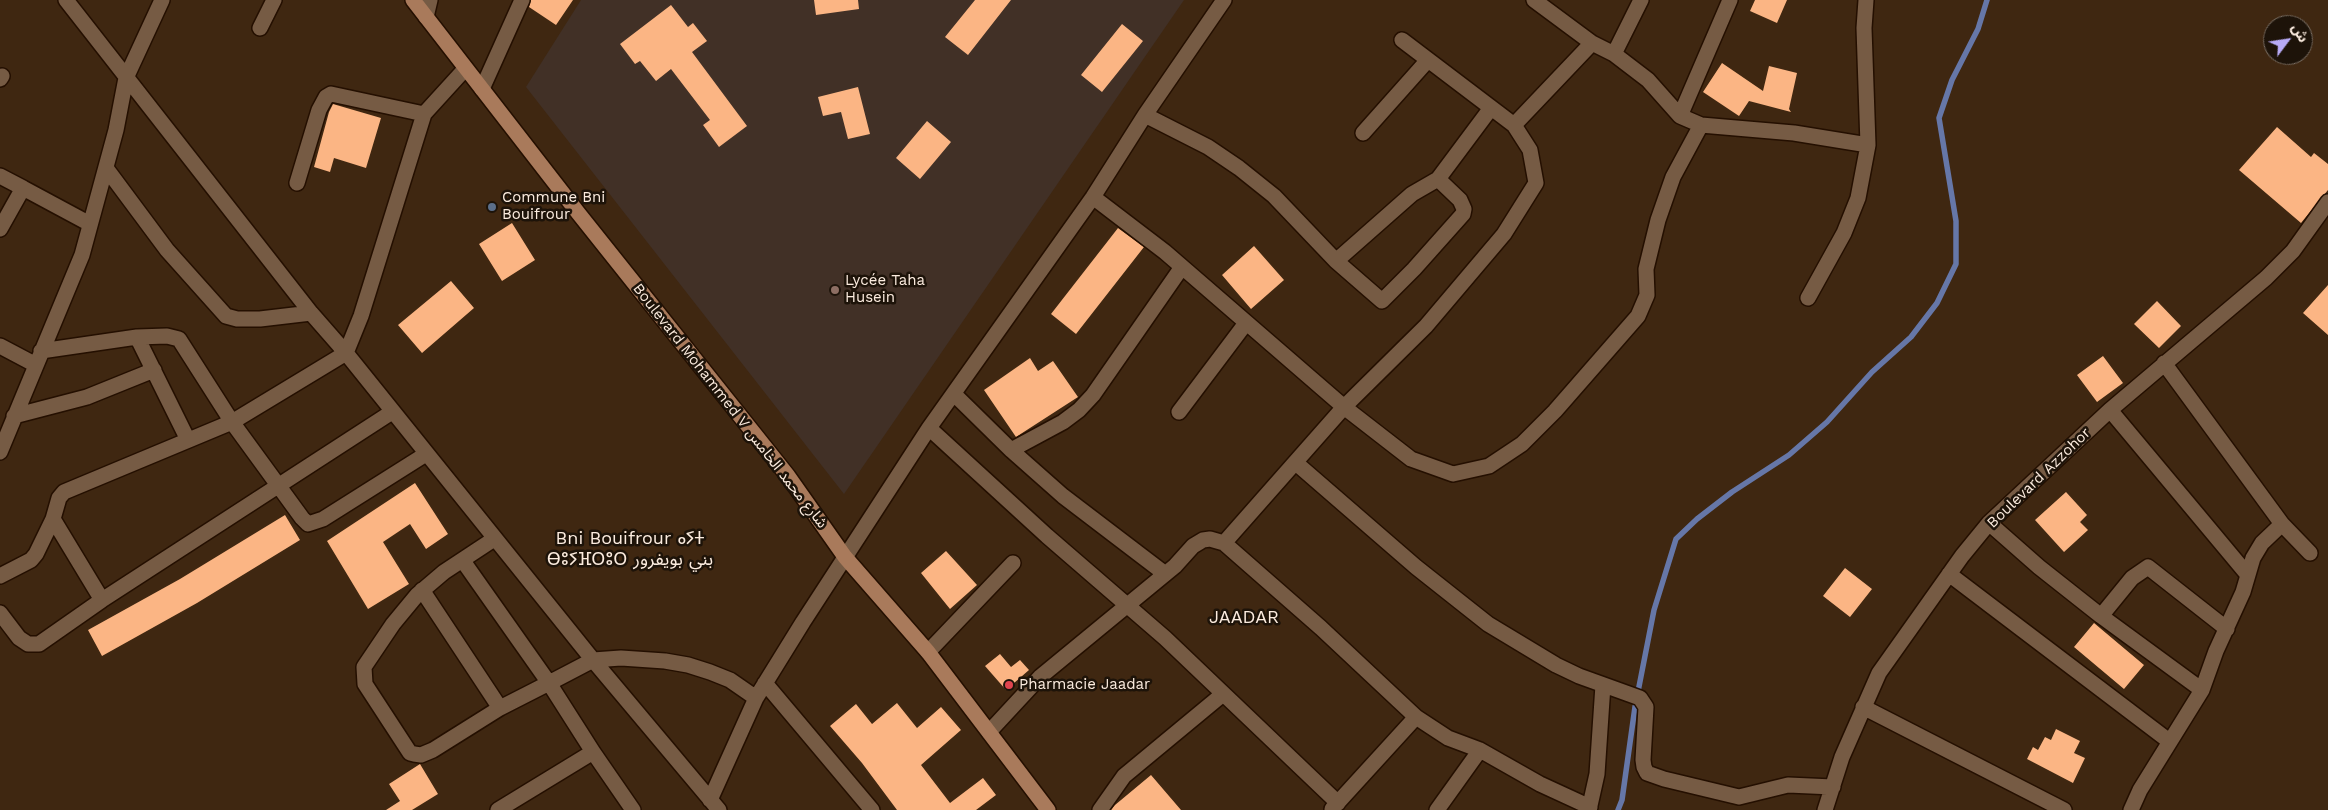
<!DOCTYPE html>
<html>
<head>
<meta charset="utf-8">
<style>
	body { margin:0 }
	#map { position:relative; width:2328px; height:810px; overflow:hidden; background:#3f2711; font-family:"Work Sans","Noto Sans Arabic",sans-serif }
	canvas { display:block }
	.north { position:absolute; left:2263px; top:15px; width:50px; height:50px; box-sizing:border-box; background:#1d1309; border:1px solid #766a5f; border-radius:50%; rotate:59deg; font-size:14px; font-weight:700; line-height:20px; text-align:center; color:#fcecdf }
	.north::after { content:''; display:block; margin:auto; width:18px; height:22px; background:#b8abf7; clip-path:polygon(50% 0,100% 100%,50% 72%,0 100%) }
</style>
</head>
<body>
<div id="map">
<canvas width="2328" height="810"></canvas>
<div class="north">ش</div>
</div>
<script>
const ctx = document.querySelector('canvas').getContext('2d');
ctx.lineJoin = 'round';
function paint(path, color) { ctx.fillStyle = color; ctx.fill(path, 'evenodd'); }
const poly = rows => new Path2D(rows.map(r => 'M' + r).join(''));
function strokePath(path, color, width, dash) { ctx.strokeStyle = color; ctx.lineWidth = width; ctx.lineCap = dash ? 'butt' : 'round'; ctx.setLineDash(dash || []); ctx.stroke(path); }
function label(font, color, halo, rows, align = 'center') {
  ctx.font = font + ' "Work Sans","Noto Sans Arabic","Noto Sans Tifinagh",sans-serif'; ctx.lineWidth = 5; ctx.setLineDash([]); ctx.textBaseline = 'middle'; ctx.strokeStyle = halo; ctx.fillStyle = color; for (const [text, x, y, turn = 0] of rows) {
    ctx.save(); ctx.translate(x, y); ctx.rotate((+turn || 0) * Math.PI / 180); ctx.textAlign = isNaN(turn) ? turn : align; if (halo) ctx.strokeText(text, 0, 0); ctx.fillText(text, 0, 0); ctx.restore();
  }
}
paint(poly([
	[581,0,1184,0,844,494,526,87]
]), '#413026');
strokePath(poly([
	[1618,810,1622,800,1635,707,1654,610,1676,539,1697,519,1732,492,1789,455,1827,422,1872,372,1911,337,1937,303,1956,264,1956,221,1939,118,1952,80,1978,29,1987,0]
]), '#6677a8', 5.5);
paint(poly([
	[531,0,573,0,556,25,529,7],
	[814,0,858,0,859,9,816,15],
	[975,0,1011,0,968,55,945,37],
	[1755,0,1787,0,1777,23,1750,11],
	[671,5,688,27,693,23,707,41,692,52,747,126,719,147,703,125,710,120,671,69,656,81,640,61,635,64,620,44],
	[1122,24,1143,41,1102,92,1081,75],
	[1722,63,1763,91,1769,66,1797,73,1789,109,1791,112,1749,101,1739,116,1703,92],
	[858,87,870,134,848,139,841,112,823,116,818,97],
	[333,104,381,118,366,168,334,158,330,172,314,167,329,112],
	[927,121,951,142,920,179,896,158],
	[2277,127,2311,157,2314,153,2328,164,2328,190,2301,223,2239,170],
	[512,223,535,260,502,281,479,244],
	[1118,228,1144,247,1076,334,1051,314],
	[1254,246,1284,280,1251,309,1222,275],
	[451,281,474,308,422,353,398,325],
	[2328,285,2328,335,2303,313],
	[2157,301,2181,326,2159,348,2134,324],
	[2103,356,2123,383,2097,402,2077,375],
	[1030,358,1038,371,1053,361,1078,397,1016,437,984,390],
	[415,483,448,534,426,549,410,524,383,542,409,584,368,609,327,541],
	[2066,492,2087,515,2080,522,2088,530,2064,552,2035,520],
	[285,515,300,540,197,603,102,656,88,630,180,579],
	[946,551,977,585,950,609,921,573],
	[1845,568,1872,589,1850,617,1823,596],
	[2094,623,2144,665,2124,689,2074,647],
	[1000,654,1011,667,1020,660,1029,670,1006,690,985,666],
	[897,703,917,728,941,707,961,730,921,765,950,803,983,778,996,795,976,810,897,810,862,763,830,726,856,704,872,724],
	[2056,729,2080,741,2074,753,2085,758,2073,783,2027,759,2033,747,2038,750,2045,737,2051,740],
	[420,764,438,794,412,810,386,810,400,801,389,784],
	[1151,775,1181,810,1111,810,1115,805]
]), '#fbb584');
const minor = poly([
	[66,0,311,313,346,353,593,660,719,810],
	[1534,0,1592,43,1614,54,1648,80,1680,116,1701,125,1794,133,1868,145],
	[426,17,430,0],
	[260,28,274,0],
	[1614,54,1641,0],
	[0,79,2,76],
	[482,89,522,0],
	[1145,115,1208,147,1239,168,1274,196,1336,261,1382,301,1414,269,1463,214,1464,209,1460,200,1438,179],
	[1680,116,1730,0],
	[1514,125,1592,43],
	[1363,133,1428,60],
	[106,168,167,250,226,316,237,319,260,319,311,313],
	[0,176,23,188,0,229],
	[297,183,319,110,326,97,331,94,424,114],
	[23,188,90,224],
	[1093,197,1165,252,1344,407,1411,459,1453,474,1489,466,1522,444,1555,411,1638,316,1647,295,1646,269,1658,220,1673,177,1701,125],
	[1336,261,1412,194,1438,179,1491,108],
	[1808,298,1844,233,1858,198,1868,145,1864,28,1866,0],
	[137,337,188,440],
	[0,346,36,365],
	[41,351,137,337,167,336,179,339,232,422,302,518,308,524,323,519,426,454],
	[2164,363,2282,524,2310,553],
	[954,394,1011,450,1063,496,1164,573],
	[2110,410,2247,574],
	[1179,412,1246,323],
	[14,416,87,397,154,370],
	[929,428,1047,536,1165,638,1338,803],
	[1011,450,1063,422,1079,410,1093,395,1182,267],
	[0,452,82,255,116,130,126,78,162,0],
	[1296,463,1416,567,1488,624,1556,665,1579,676,1640,698,1646,707,1643,760,1644,767,1647,773,1664,779,1739,797,1788,785,1833,787],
	[53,519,102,600],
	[1989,523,2039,567,2101,616,2202,690],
	[1224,543,1344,407,1426,326,1504,234,1536,183,1530,150,1514,125,1402,40],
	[463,561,549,683,500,708,433,750,421,755,414,754,410,753,365,684,364,667,393,624,417,595,444,572,494,539],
	[1949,574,2169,741],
	[0,576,31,560,36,554,53,519,59,498,64,492,232,422,346,353,361,316,424,114,465,69],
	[422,590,500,708],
	[0,613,19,638,28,644,39,644,102,600,392,412],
	[2101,616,2132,578,2148,567,2227,629],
	[928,652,1013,563],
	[765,683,872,810],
	[1863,707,2064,810],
	[989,732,1040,677,1175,566,1193,546,1203,540,1210,539,1224,543,1321,628,1416,717,1448,738,1480,750,1540,784,1590,807],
	[593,752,633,810],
	[710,800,756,698,803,622,929,428,1093,197,1145,115,1224,0],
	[1332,809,1416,717],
	[498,810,593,752,549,683,593,660,621,658,665,661,688,665,710,672,730,680,756,698],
	[1100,810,1124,776,1223,694],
	[1437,810,1480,750],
	[1589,810,1597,774,1603,685],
	[1825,810,1842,757,1879,673,1962,556,1989,523,2110,410,2266,278,2293,251,2328,202],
	[2131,810,2140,790,2202,690,2216,651,2243,592,2253,558,2262,543,2282,524]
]);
const major = poly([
	[413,0,579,214,788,476,845,557,928,652,1048,810]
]);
strokePath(minor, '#240f00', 18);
strokePath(major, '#240f00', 18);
strokePath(minor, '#765b44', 15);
strokePath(major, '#a97a5b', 15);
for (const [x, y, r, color] of [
	[492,207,5,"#5c6f8a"],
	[835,290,5,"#8d6e63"],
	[1009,685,5,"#e0444e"]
]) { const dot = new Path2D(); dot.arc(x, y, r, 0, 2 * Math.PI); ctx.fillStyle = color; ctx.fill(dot); strokePath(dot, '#1d1309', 2); }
label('15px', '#fcecdf', '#1d1309', [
	["Commune Bni",502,198],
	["Bouifrour",502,215],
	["Lycée Taha",845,281],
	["Husein",845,298],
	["Pharmacie Jaadar",1019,685]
], 'left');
label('15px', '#fcecdf', '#1d1309', [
	["Boulevard Mohammed V شارع محمد الخامس",730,406,52],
	["Boulevard Azzohor",2039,478,-44]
]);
label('18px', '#fcecdf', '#1d1309', [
	["Bni Bouifrour ⴰⵢⵜ",630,539],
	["ⴱⵓⵢⴼⵔⵓⵔ بني بويفرور",630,560],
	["JAADAR",1244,618]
]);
</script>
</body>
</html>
